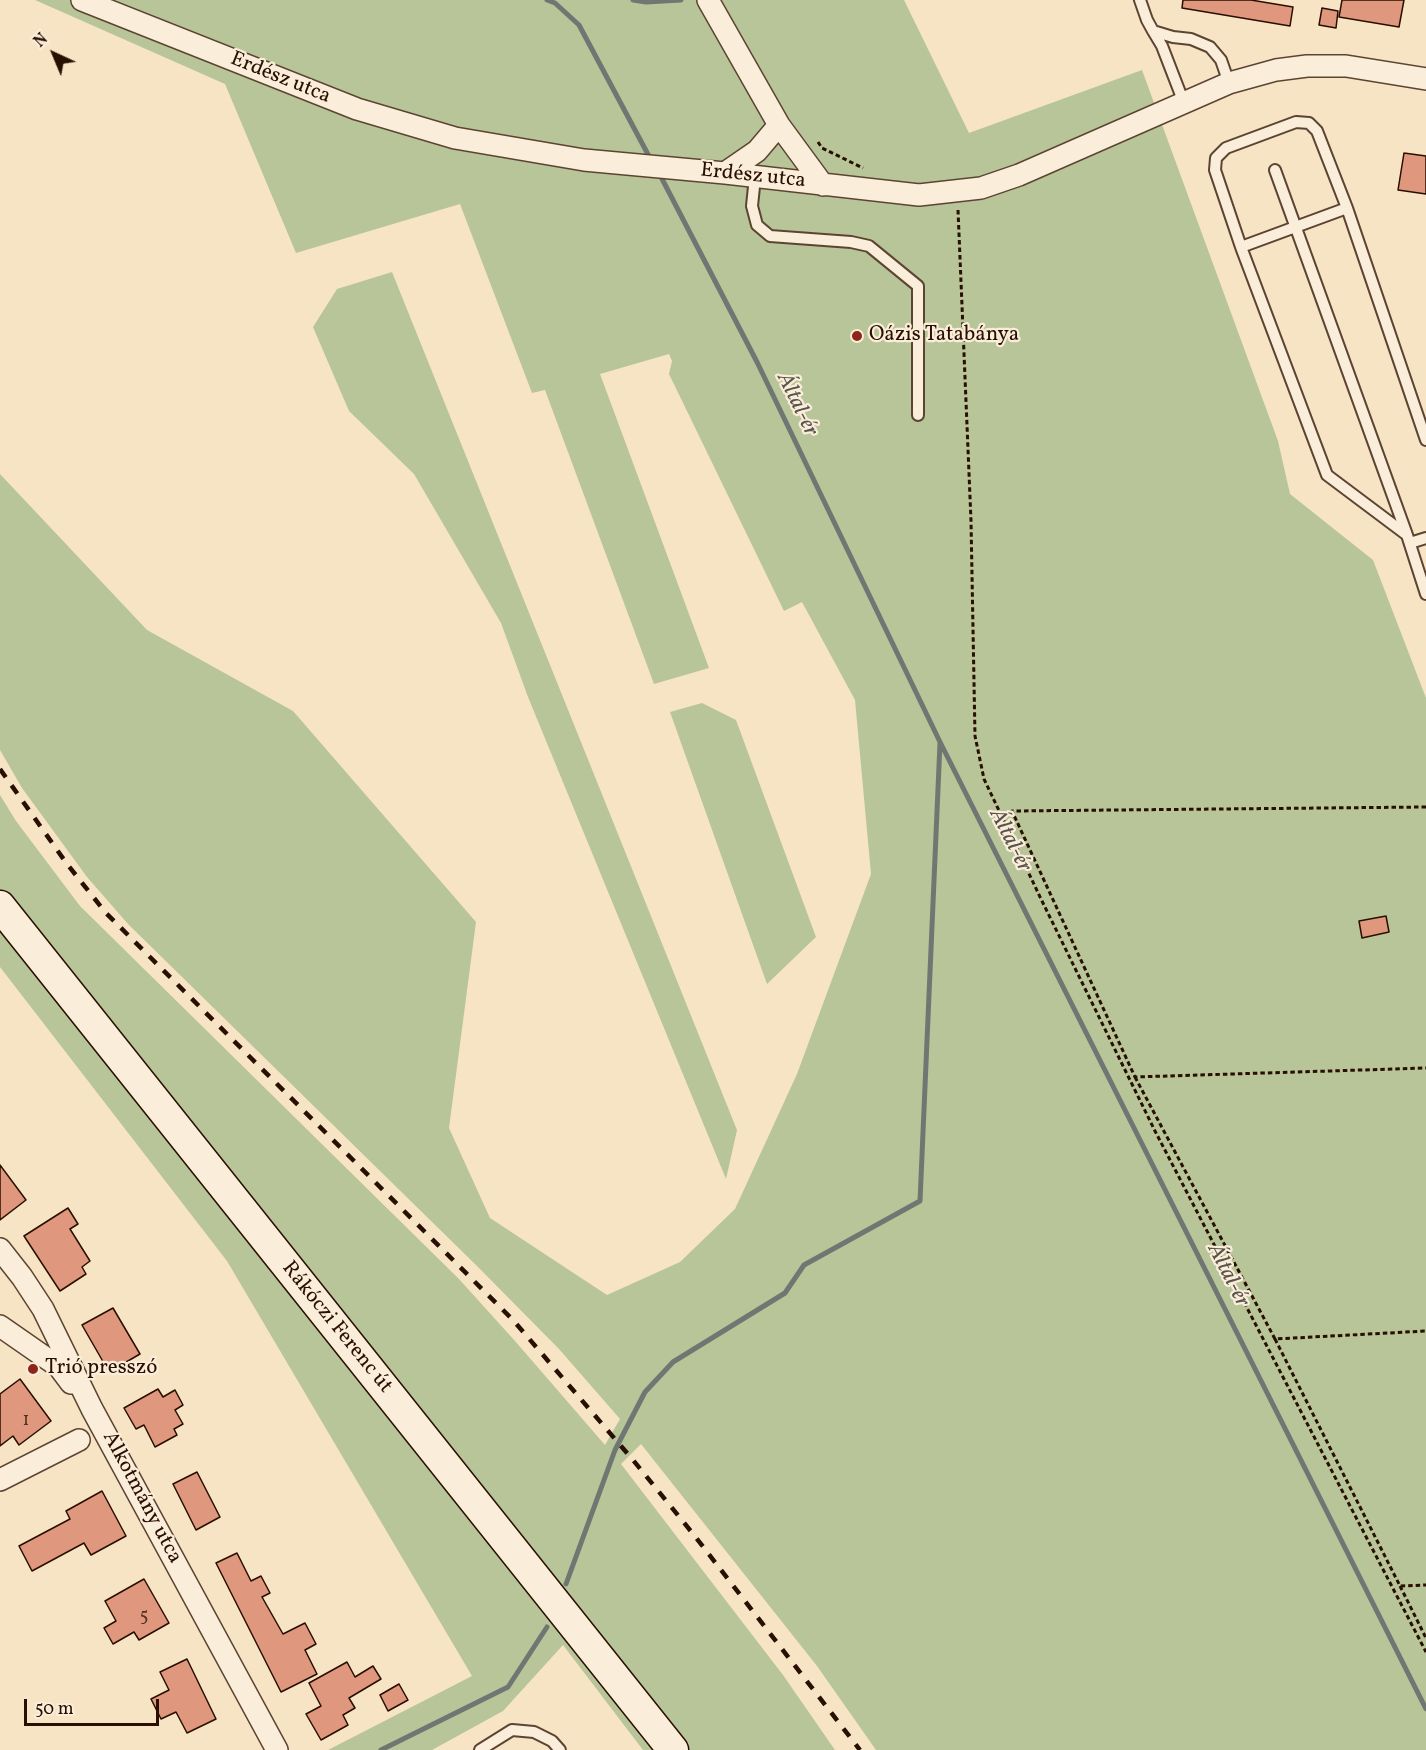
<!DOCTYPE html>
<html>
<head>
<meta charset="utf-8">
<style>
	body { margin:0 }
	#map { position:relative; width:1426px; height:1750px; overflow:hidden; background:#f7e4c5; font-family:Vollkorn,serif }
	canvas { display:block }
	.north { position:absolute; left:24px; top:24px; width:60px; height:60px; -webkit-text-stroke:4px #faedd9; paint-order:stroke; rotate:316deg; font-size:16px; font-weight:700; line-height:24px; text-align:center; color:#280f01 }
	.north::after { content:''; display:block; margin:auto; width:21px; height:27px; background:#280f01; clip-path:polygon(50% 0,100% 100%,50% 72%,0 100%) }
	.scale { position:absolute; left:24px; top:1699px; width:135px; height:27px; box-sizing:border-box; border:3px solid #280f01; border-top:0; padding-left:8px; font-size:18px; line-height:21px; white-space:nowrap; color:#280f01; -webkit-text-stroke:4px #faedd9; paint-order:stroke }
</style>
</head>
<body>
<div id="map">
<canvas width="1426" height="1750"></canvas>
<div class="north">N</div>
<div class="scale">50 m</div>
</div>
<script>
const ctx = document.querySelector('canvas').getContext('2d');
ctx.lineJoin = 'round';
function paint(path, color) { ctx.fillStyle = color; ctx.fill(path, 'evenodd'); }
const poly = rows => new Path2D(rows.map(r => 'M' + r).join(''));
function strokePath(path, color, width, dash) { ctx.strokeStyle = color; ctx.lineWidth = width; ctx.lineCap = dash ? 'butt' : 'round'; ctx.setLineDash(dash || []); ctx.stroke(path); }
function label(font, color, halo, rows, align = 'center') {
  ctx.font = font + ' Vollkorn,serif'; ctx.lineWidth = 4.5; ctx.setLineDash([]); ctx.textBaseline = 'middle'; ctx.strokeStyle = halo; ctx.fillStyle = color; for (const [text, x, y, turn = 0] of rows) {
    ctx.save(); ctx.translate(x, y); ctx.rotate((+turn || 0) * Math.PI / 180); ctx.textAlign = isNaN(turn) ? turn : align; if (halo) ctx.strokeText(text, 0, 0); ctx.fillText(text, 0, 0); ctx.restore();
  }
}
paint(poly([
	[35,0,904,0,969,133,1142,70,1278,441,1290,494,1373,560,1426,698,1426,1750,876,1750,817,1666,641,1444,621,1464,783,1675,835,1750,643,1750,563,1645,503,1711,432,1750,328,1750,472,1676,227,1261,0,967,0,795,16,821,80,906,459,1279,515,1341,605,1445,620,1419,559,1349,478,1267,128,924,87,877,22,788,0,750,0,474,147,630,293,711,476,922,449,1128,490,1218,607,1295,680,1262,735,1209,797,1074,871,874,855,700,802,602,784,611,669,374,672,361,669,354,600,374,709,668,654,684,545,390,532,393,460,204,296,253,225,84],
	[392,272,737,1130,726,1179,528,697,501,623,414,474,349,411,313,327,337,289],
	[702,703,736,720,816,937,767,984,670,712]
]), '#b7c599');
strokePath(poly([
	[547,0,555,3,579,25,651,160],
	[633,0,646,2,681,0],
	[659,173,757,362,940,742,1426,1709],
	[566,1584,615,1450,645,1392,673,1362,785,1293,804,1265,920,1201,940,743],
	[381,1750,508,1687,547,1627]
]), '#707772', 5);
const building = poly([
	[1183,0,1251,0,1293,7,1290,26,1182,8,1183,0],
	[1342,0,1404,0,1399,27,1339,17,1342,0],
	[1322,8,1338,11,1336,28,1319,25,1322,8],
	[1404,153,1426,156,1426,194,1398,190,1404,153],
	[1386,916,1389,932,1362,938,1359,921,1386,916],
	[0,1165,26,1200,0,1220,0,1165],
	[68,1208,78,1224,70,1229,90,1261,82,1267,86,1274,60,1291,24,1236,68,1208],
	[113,1308,140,1354,109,1372,82,1325,113,1308],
	[20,1379,51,1421,19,1445,13,1436,0,1446,0,1394,20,1379],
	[158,1389,163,1397,175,1390,183,1405,175,1410,183,1424,174,1429,177,1435,155,1447,144,1425,136,1429,124,1408,158,1389],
	[197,1472,220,1517,196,1530,173,1484,197,1472],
	[102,1491,126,1536,91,1555,84,1543,32,1571,19,1546,70,1519,66,1511,102,1491],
	[237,1553,251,1581,261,1576,270,1593,262,1597,283,1634,305,1623,316,1644,305,1650,317,1674,281,1692,216,1563,237,1553],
	[144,1579,169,1623,139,1640,134,1632,113,1644,104,1628,116,1621,105,1601,144,1579],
	[187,1659,216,1719,187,1733,176,1712,161,1719,151,1699,169,1690,160,1672,187,1659],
	[347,1662,355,1677,373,1666,381,1679,349,1698,355,1708,343,1715,348,1725,321,1740,306,1714,321,1706,309,1683,347,1662],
	[399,1684,408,1700,388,1711,380,1695,399,1684]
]);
paint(building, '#df977d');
strokePath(building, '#280f01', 1.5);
const lane = poly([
	[1140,0,1147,20,1153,31,1173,37,1191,39,1210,47,1221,60,1229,83],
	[1153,31,1162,46,1184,103],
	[1275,170,1407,535,1426,594],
	[755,177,752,206,757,225,770,236,851,242,869,246,918,286,918,415],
	[1241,247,1347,208],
	[1407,535,1327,475,1241,247,1215,170,1216,158,1226,148,1296,122,1309,123,1317,131,1347,208,1426,440],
	[1410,543,1426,538],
	[480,1750,512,1730,534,1732,552,1741,560,1750]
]);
const street = poly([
	[82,0,357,109,455,138,584,160,725,173,919,195,981,188,1019,175,1229,83,1276,70,1307,66,1346,66,1426,79],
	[708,0,779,125,823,185],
	[725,173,757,151,779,125],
	[0,1249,22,1277,43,1309,92,1409,277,1750],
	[0,1326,59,1367,71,1383],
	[0,1480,79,1440]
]);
const secondary = poly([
	[0,906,673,1750]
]);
strokePath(lane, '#5c4432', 14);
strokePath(street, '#5c4432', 24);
strokePath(secondary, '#280f01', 33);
strokePath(poly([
	[818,142,822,148,863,168],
	[958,210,971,521,975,736,984,779,1041,899,1155,1131,1426,1652],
	[1426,807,1012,811,1135,1077,1426,1068],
	[1135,1077,1275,1339,1426,1331],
	[1275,1339,1400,1586,1426,1585],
	[1400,1586,1426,1638]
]), '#280f01', 3, [4.5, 3]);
strokePath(lane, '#faedd9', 10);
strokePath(street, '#faedd9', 21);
strokePath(secondary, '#faedd9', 30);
strokePath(poly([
	[0,769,67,864,106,913,513,1320,633,1460,694,1535,860,1750]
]), '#280f01', 4.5, [10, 10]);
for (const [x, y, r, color] of [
	[857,336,6,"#8f2418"],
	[33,1369,6,"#8f2418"]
]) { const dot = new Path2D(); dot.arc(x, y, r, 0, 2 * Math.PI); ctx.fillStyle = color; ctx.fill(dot); strokePath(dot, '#faedd9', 2); }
label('18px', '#563120', null, [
	["1",26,1422],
	["5",144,1618]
]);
label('21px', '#280f01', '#faedd9', [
	["Erdész utca",280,79,22],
	["Erdész utca",753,177,6],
	["Rákóczi Ferenc út",336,1328,51],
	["Alkotmány utca",141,1498,62]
]);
label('21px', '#280f01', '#faedd9', [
	["Oázis Tatabánya",869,336],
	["Trió presszó",45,1369]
], 'left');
label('italic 22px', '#58544c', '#faedd9', [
	["Által-ér",796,405,64],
	["Által-ér",1009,841,63],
	["Által-ér",1227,1276,63]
]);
</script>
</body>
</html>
